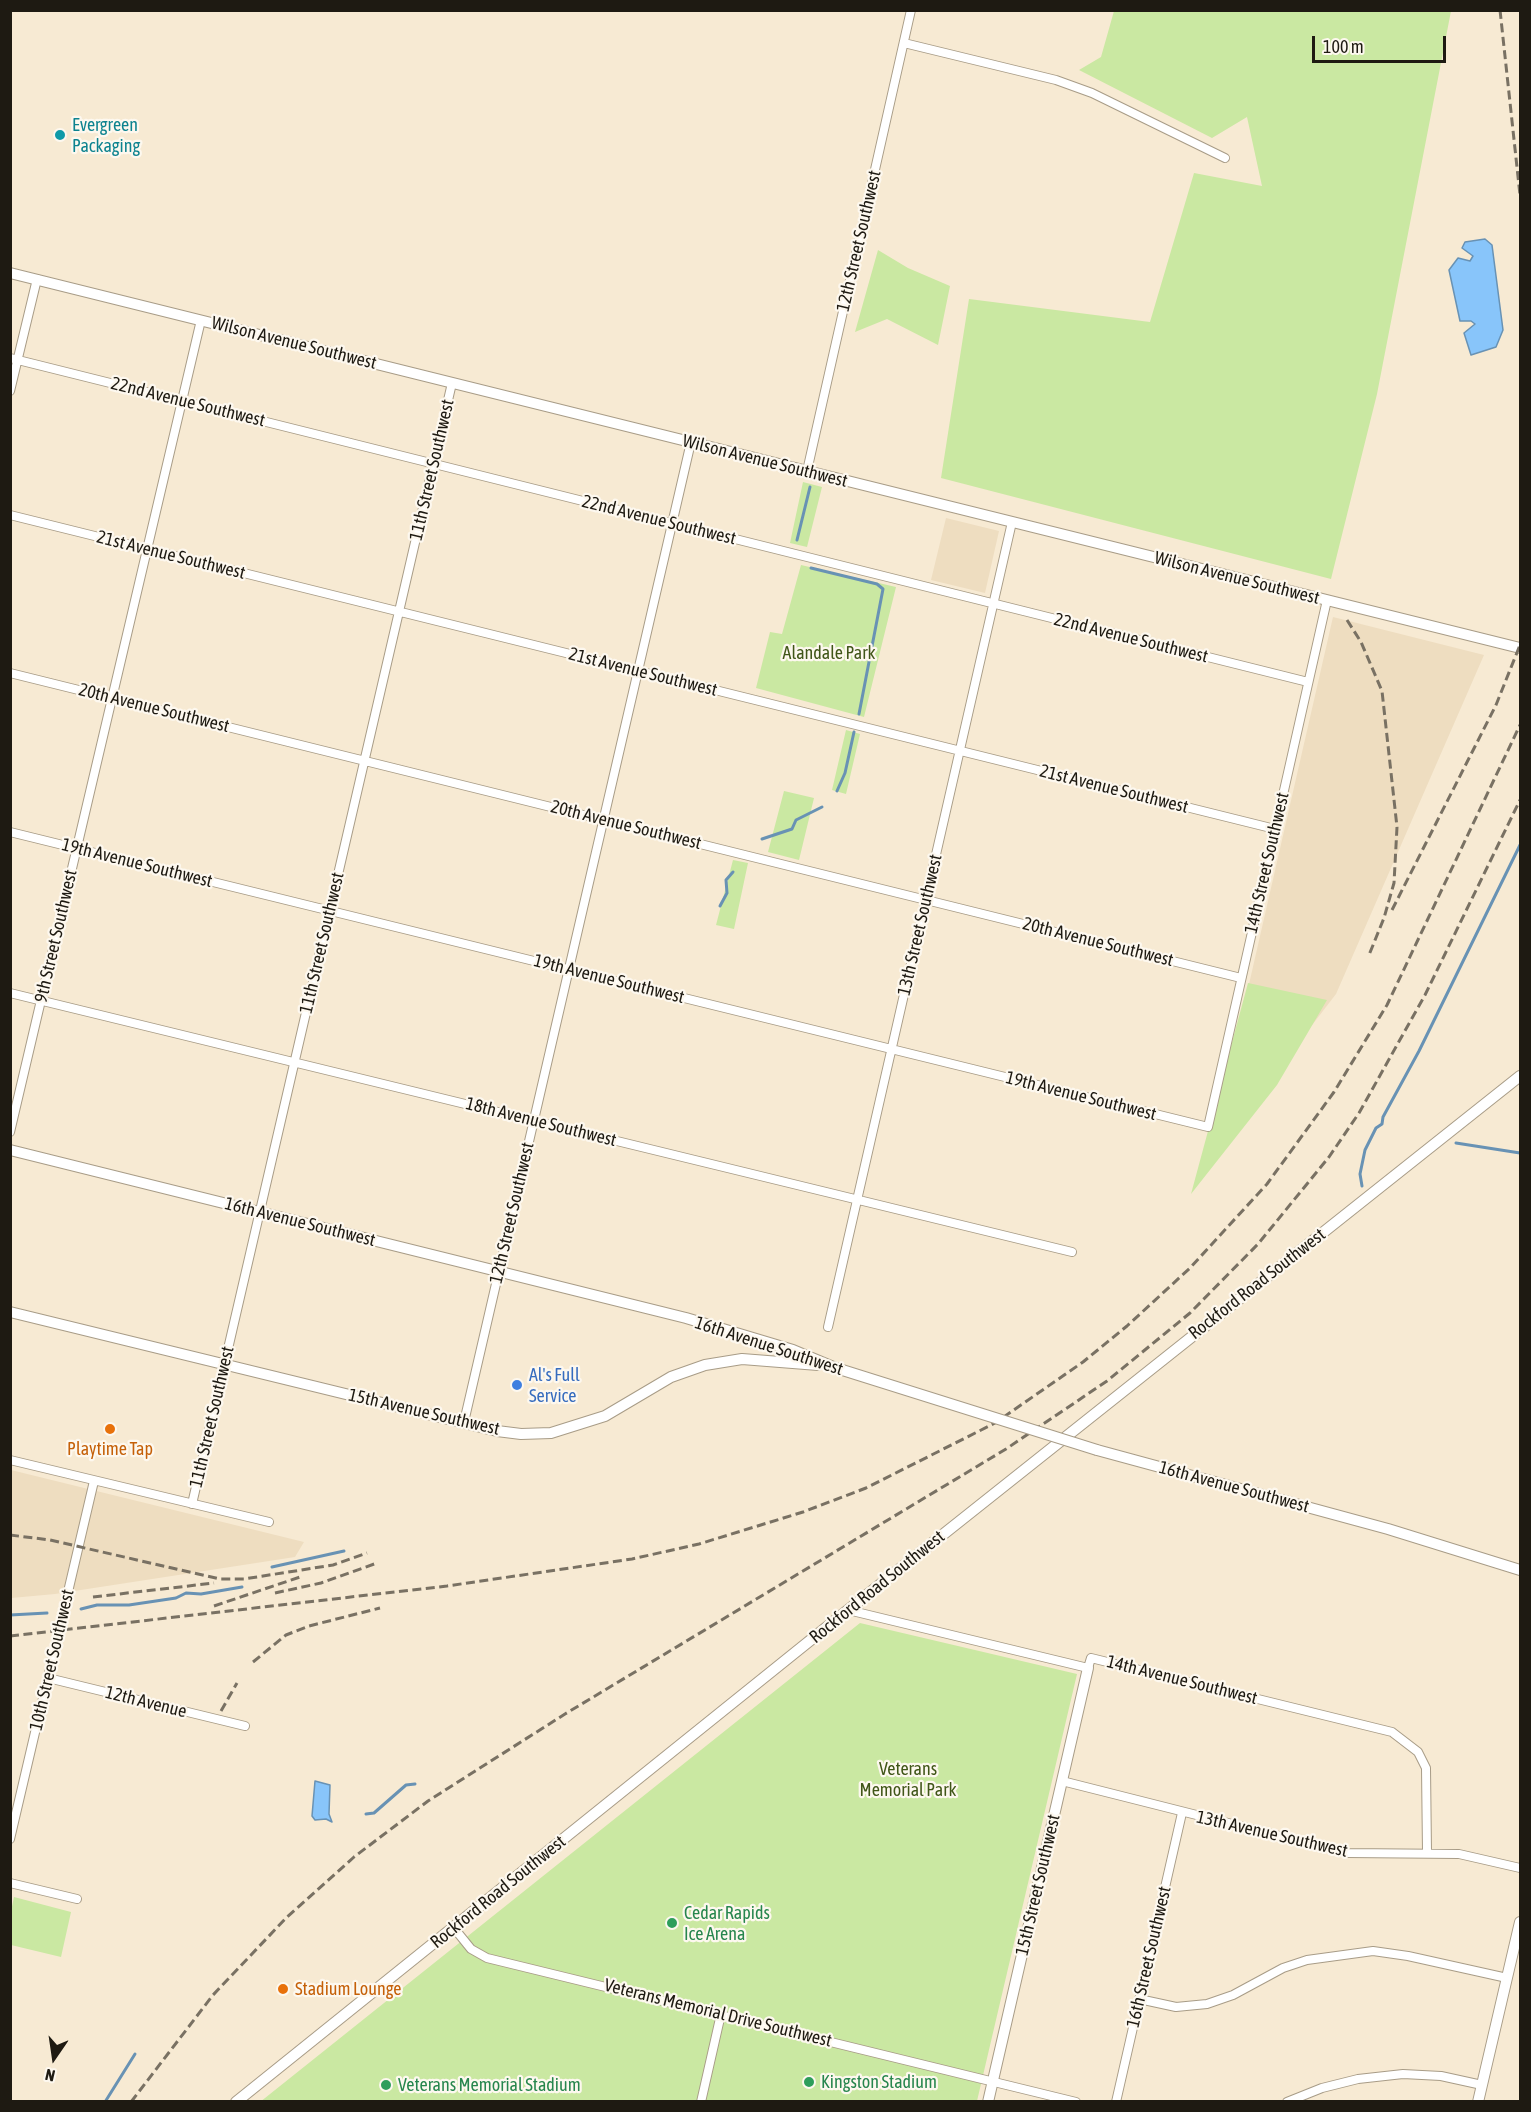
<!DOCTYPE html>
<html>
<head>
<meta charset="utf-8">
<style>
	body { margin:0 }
	#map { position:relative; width:1531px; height:2112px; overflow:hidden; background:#f7ead3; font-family:"Asap Condensed",sans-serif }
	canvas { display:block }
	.frame { position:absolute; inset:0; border:12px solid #1e1a12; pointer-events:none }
	.north { position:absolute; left:24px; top:2028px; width:60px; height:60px; -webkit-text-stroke:4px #fdf8ef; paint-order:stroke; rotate:193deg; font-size:16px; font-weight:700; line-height:24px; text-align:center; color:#1e1a12 }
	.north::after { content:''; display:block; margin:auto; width:21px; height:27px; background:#1e1a12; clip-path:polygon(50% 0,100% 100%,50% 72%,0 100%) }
	.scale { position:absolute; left:1312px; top:36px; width:134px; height:27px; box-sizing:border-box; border:3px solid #1e1a12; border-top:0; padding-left:8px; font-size:18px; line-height:21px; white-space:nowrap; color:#1e1a12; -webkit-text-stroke:4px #fdf8ef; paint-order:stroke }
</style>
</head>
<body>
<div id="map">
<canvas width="1531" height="2112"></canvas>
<div class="frame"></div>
<div class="north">N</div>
<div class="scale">100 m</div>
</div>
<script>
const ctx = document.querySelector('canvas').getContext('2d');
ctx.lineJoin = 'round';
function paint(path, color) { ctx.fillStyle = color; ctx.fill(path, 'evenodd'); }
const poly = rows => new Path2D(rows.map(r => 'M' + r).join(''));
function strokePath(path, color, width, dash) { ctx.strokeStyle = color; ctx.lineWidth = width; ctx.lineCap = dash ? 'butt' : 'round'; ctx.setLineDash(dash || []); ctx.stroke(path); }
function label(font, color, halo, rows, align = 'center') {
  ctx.font = font + ' "Asap Condensed",sans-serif'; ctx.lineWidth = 4.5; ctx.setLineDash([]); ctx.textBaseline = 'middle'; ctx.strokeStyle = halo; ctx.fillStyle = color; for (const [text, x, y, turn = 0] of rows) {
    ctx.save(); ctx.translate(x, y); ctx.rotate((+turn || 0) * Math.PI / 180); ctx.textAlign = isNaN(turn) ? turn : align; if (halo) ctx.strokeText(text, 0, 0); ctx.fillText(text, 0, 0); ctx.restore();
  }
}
paint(poly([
	[946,518,999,531,985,593,931,580],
	[1333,617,1484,655,1336,994,1209,1159],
	[11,1470,304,1542,295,1557,55,1594,11,1598]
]), '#eeddc0');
paint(poly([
	[1114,11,1451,11,1377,394,1331,579,941,478,969,299,1150,322,1194,173,1262,186,1247,117,1212,138,1079,70,1101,57],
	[878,250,908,268,950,286,938,345,887,319,855,332],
	[803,482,822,487,807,547,790,543],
	[801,565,896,587,864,717,756,688,770,632,782,634],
	[846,730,860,734,846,794,832,790],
	[784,791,814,798,799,860,768,852],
	[733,860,748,863,734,929,716,925],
	[1248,983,1327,1000,1277,1085,1191,1194],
	[860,1623,1077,1674,977,2101,260,2102],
	[14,1897,71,1912,61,1957,11,1945,11,1911]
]), '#cae8a2');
const water = poly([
	[1485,239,1492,245,1503,330,1496,347,1471,355,1464,333,1475,324,1471,321,1460,321,1449,270,1458,258,1470,261,1473,256,1462,248,1465,242,1485,239],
	[315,1781,330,1785,329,1814,332,1822,326,1819,315,1820,312,1816,315,1781]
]);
paint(water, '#88c5fa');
strokePath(water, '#6892b4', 1.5);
strokePath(poly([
	[797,540,810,487],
	[811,568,877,584,883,589,859,714],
	[837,791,845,773,854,732],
	[762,839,792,829,796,820,822,807],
	[720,906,727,893,726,880,733,872],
	[1456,1143,1520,1153],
	[1362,1186,1360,1174,1365,1150,1376,1128,1382,1124,1383,1117,1419,1051,1520,845],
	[272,1567,344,1551],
	[81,1609,97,1605,129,1605,176,1598,186,1593,201,1594,242,1587],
	[10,1615,47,1613],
	[366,1814,374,1813,406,1785,415,1784],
	[105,2102,135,2054]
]), '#6892b4', 3);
const street = poly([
	[904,43,1056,80,1092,93,1225,158],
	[10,358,1308,682],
	[10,391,37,279],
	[807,471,911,10],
	[10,515,1275,829],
	[10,673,1241,978],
	[10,832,1208,1127,1327,600],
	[10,993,1072,1252],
	[10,1132,201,320],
	[828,1327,1012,522],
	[464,1422,691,442],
	[10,1460,269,1522],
	[192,1504,452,383],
	[848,1610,1088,1668,1091,1658,1392,1732,1418,1752,1426,1768,1427,1852],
	[48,1678,245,1726],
	[1062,1781,1347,1853,1459,1854,1520,1868],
	[10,1839,94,1481],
	[10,1883,77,1899],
	[454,1928,471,1949,487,1958,1076,2102],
	[1139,1999,1176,2007,1207,2004,1233,1995,1283,1968,1307,1960,1373,1951,1408,1956,1507,1978],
	[701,2102,721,2014],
	[1116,2102,1182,1813],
	[1287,2102,1322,2088,1358,2079,1403,2074,1441,2076,1482,2085]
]);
const secondary = poly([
	[10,273,1520,648],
	[10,1150,686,1318,793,1350,836,1368],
	[10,1312,497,1431,521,1434,551,1433,605,1416,671,1377,705,1365,742,1359,818,1365],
	[1097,1450,1388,1529,1520,1570],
	[236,2102,848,1610,1520,1076],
	[988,2102,1088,1668],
	[1478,2102,1520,1922]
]);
strokePath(street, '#a89c87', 10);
strokePath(secondary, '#a89c87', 12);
strokePath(street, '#fff', 8);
strokePath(secondary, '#fff', 10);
strokePath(poly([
	[1500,10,1520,195],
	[1347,620,1361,642,1382,691,1397,827,1394,883,1384,918,1369,955],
	[1392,910,1496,705,1520,645],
	[10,1535,50,1540,220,1579,244,1579,333,1565,367,1553],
	[275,1593,321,1583,377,1563],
	[93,1597,214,1583],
	[214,1606,300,1577],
	[10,1636,447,1586,632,1559,699,1544,803,1512,866,1488,995,1423,1083,1362,1127,1326,1190,1268,1267,1184,1334,1092,1387,1005,1520,725],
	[253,1662,286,1635,309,1626,380,1608],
	[221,1711,237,1683],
	[131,2102,213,1995,287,1917,354,1857,428,1801,565,1714,1006,1449,1107,1381,1190,1313,1258,1244,1329,1157,1359,1113,1425,995,1520,800]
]), '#797163', 3, [9, 4.5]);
const secondaryBridge = poly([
	[836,1368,1097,1450]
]);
strokePath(secondaryBridge, '#a89c87', 12, []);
strokePath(secondaryBridge, '#fff', 10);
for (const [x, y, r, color] of [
	[60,135,6,"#0f9aa8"],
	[517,1385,6,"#3f7fe0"],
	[110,1429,6,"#e8710a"],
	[672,1923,6,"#2e9e5b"],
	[283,1989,6,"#e8710a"],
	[809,2082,6,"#2e9e5b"],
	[386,2085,6,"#2e9e5b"]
]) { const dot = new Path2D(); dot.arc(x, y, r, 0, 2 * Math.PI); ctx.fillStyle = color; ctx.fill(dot); strokePath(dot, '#fdf8ef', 2); }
label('18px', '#0d838f', '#fdf8ef', [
	["Evergreen",72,125],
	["Packaging",72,146]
], 'left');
label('18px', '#1e1a12', '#fdf8ef', [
	["12th Street Southwest",859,241,-77],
	["Wilson Avenue Southwest",294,343,14],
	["22nd Avenue Southwest",188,402,14],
	["Wilson Avenue Southwest",765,461,14],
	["11th Street Southwest",432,470,-77],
	["22nd Avenue Southwest",659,520,14],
	["21st Avenue Southwest",171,555,14],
	["Wilson Avenue Southwest",1237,578,14],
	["22nd Avenue Southwest",1131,638,14],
	["21st Avenue Southwest",643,672,14],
	["20th Avenue Southwest",154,708,14],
	["21st Avenue Southwest",1114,789,14],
	["20th Avenue Southwest",626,825,14],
	["19th Avenue Southwest",137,863,14],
	["14th Street Southwest",1267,863,-77],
	["13th Street Southwest",920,925,-77],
	["9th Street Southwest",56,936,-77],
	["20th Avenue Southwest",1098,942,14],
	["11th Street Southwest",322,943,-77],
	["19th Avenue Southwest",609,979,14],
	["19th Avenue Southwest",1081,1096,14],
	["18th Avenue Southwest",541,1122,14],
	["12th Street Southwest",512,1213,-77],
	["16th Avenue Southwest",300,1222,14],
	["Rockford Road Southwest",1257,1284,-38],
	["16th Avenue Southwest",769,1346,18],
	["15th Avenue Southwest",424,1412,13],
	["11th Street Southwest",212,1417,-77],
	["16th Avenue Southwest",1234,1487,15],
	["Rockford Road Southwest",877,1587,-39],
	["10th Street Southwest",52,1660,-77],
	["14th Avenue Southwest",1182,1680,14],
	["12th Avenue",146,1702,14],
	["13th Avenue Southwest",1272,1834,13],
	["15th Street Southwest",1038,1885,-77],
	["Rockford Road Southwest",498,1892,-39],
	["16th Street Southwest",1149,1957,-77],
	["Veterans Memorial Drive Southwest",718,2013,14]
]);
label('18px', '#405618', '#fdf8ef', [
	["Alandale Park",829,653],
	["Veterans",908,1769],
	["Memorial Park",908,1790]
]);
label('18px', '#366cbe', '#fdf8ef', [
	["Al's Full",529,1375],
	["Service",529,1396]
], 'left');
label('18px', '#c56008', '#fdf8ef', [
	["Playtime Tap",110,1449],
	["Stadium Lounge",295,1989,"left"]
]);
label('18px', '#27864d', '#fdf8ef', [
	["Cedar Rapids",684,1913],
	["Ice Arena",684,1934],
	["Kingston Stadium",821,2082],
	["Veterans Memorial Stadium",398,2085]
], 'left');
</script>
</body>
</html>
